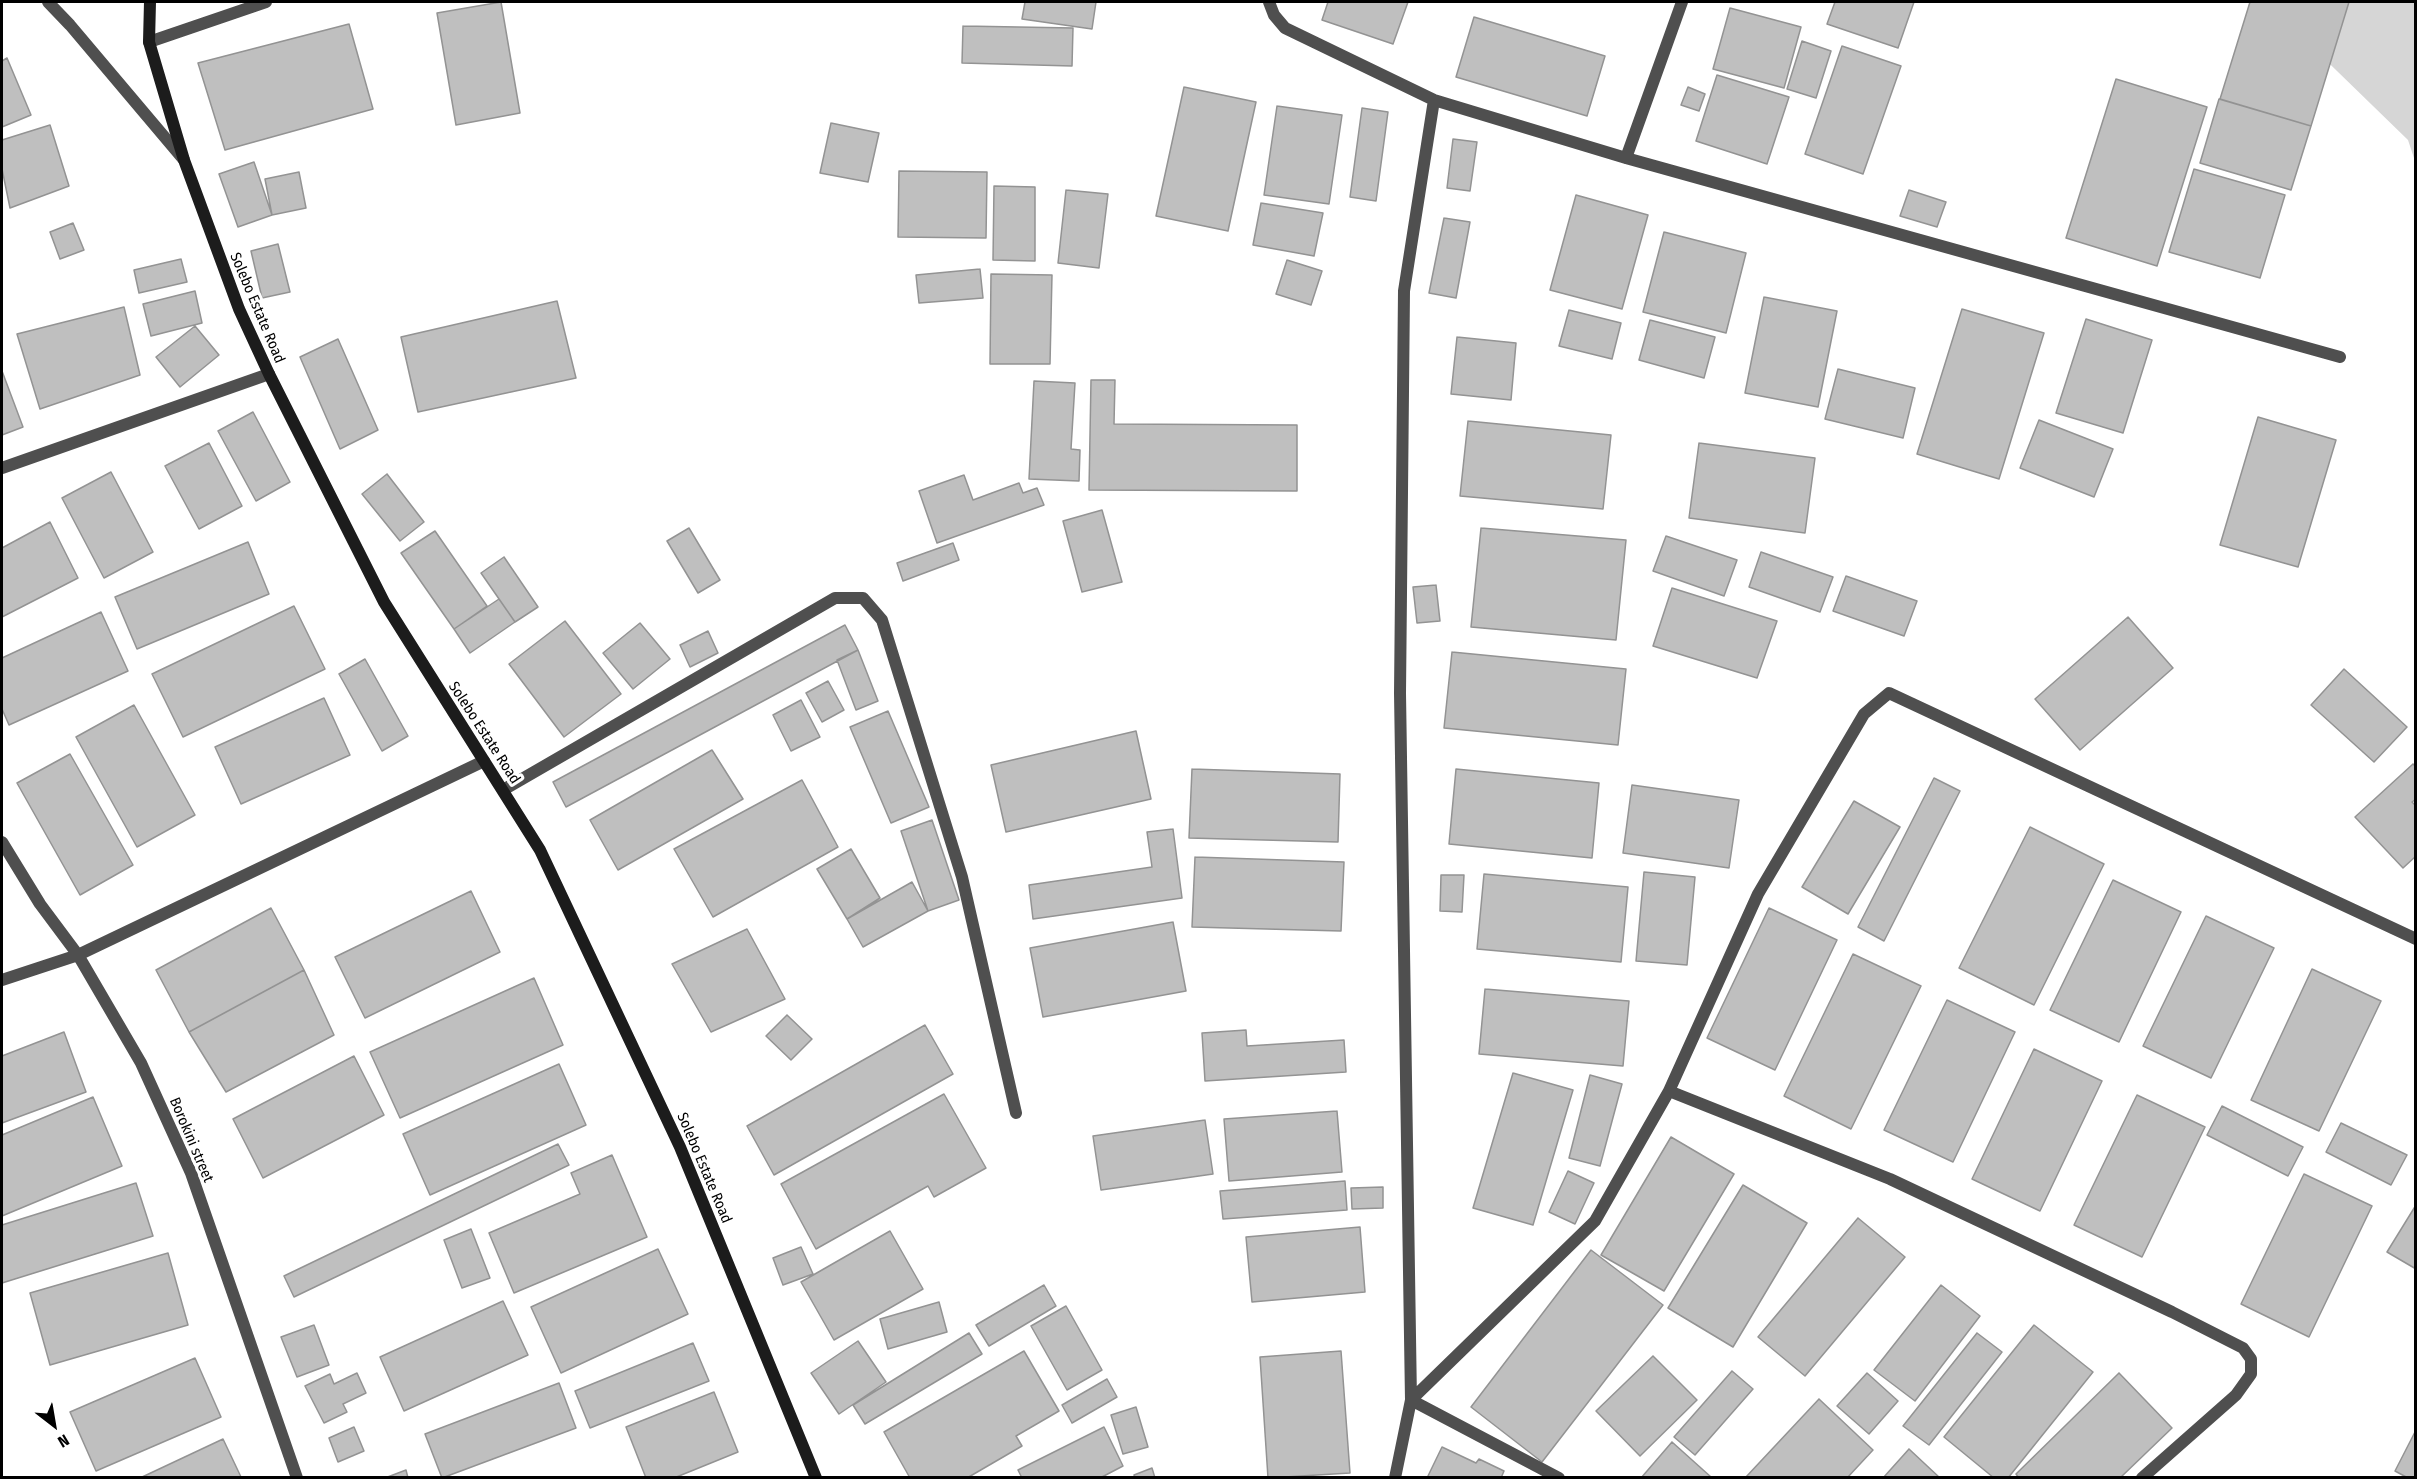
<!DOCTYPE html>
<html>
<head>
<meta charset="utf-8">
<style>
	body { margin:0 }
	#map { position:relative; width:2417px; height:1479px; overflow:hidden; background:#fff; font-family:"Fira Sans Condensed",sans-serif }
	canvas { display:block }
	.frame { position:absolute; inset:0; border:3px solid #000; pointer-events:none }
	.north { position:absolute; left:24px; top:1395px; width:60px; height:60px; -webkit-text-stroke:4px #fff; paint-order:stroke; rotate:149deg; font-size:16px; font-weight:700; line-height:24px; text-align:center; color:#000 }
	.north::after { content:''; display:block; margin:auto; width:21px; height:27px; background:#000; clip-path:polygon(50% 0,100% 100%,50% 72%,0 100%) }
</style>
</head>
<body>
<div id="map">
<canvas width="2417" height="1479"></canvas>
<div class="frame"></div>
<div class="north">N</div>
</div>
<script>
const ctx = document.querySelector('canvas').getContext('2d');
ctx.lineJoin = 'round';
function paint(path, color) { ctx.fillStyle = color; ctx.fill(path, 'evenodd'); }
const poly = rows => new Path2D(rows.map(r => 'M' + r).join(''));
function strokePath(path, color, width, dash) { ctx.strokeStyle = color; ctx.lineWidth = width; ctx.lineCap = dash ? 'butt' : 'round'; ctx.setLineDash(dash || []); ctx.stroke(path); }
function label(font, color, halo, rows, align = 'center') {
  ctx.font = font + ' "Fira Sans Condensed",sans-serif'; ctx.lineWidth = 6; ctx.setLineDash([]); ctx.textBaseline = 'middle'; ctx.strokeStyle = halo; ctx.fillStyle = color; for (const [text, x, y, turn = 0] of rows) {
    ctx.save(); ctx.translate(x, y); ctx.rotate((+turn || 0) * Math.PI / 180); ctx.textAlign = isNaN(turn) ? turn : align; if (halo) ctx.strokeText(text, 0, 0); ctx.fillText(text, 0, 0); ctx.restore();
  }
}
paint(poly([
	[2266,2,2415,2,2415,161,2408,140]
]), '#d6d6d6');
const building = poly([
	[501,2,520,113,456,125,437,13,501,2],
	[1025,2,1096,2,1092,29,1022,19,1025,2],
	[1328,2,1408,2,1393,44,1322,20,1328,2],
	[1835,2,1914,2,1898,48,1827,24,1835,2],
	[2250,2,2349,2,2311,126,2220,99,2250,2],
	[1730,8,1801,27,1784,88,1713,69,1730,8],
	[1474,17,1605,56,1587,116,1456,77,1474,17],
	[349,24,373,109,225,150,198,63,349,24],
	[963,26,1073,28,1072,66,962,63,963,26],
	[1802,41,1831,51,1816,98,1787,89,1802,41],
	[1842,46,1901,66,1863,174,1805,154,1842,46],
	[7,58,31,115,2,127,2,61,7,58],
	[1717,75,1789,97,1767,164,1696,141,1717,75],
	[2116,79,2207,107,2157,266,2066,238,2116,79],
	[1184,87,1256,102,1228,231,1156,216,1184,87],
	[1688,87,1705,94,1699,111,1681,105,1688,87],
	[2219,99,2311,126,2291,190,2200,163,2219,99],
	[1277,106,1342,115,1329,204,1264,195,1277,106],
	[1362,108,1388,112,1376,201,1350,197,1362,108],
	[831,123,879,133,868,182,820,173,831,123],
	[50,125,69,186,10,208,2,169,2,140,50,125],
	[1453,139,1477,142,1470,191,1447,188,1453,139],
	[254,162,272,215,238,227,219,174,254,162],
	[2194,169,2285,195,2260,278,2169,252,2194,169],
	[899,171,987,172,986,238,898,237,899,171],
	[299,172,306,208,272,215,265,179,299,172],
	[994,186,1035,187,1035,261,993,260,994,186],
	[1066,190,1108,194,1099,268,1058,263,1066,190],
	[1909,190,1946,202,1937,227,1900,216,1909,190],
	[1576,195,1648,215,1622,309,1550,290,1576,195],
	[1261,203,1323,213,1314,256,1253,245,1261,203],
	[1444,218,1470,222,1456,298,1429,293,1444,218],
	[73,223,84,250,60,259,50,232,73,223],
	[1664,232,1746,253,1726,333,1643,312,1664,232],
	[278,244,290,292,262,298,251,251,278,244],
	[181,259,187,282,139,293,134,270,181,259],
	[1287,260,1322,271,1311,305,1276,294,1287,260],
	[980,269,983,298,919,303,916,275,980,269],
	[991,274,1052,275,1050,364,990,364,991,274],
	[195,291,202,323,151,336,143,304,195,291],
	[1764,297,1837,311,1818,407,1745,393,1764,297],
	[557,301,576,378,418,412,401,337,557,301],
	[124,307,140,375,40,409,17,334,124,307],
	[1962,309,2044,333,1999,479,1917,454,1962,309],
	[1569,310,1621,323,1612,359,1559,346,1569,310],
	[2086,319,2152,340,2123,433,2056,413,2086,319],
	[1650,320,1715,337,1704,378,1639,360,1650,320],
	[195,326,219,355,180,387,156,357,195,326],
	[1457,337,1516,343,1511,400,1451,394,1457,337],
	[338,339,378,430,340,449,300,357,338,339],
	[1838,369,1915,388,1903,438,1825,419,1838,369],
	[2,371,23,427,2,435,2,371],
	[1091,380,1115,380,1114,424,1297,425,1297,491,1089,490,1091,380],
	[1034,381,1075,383,1071,449,1080,450,1079,481,1029,479,1034,381],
	[253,412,290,482,256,501,218,431,253,412],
	[2258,417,2336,440,2298,567,2220,545,2258,417],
	[2039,420,2113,449,2094,497,2020,468,2039,420],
	[1468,421,1611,435,1603,509,1460,496,1468,421],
	[209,443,242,506,199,529,165,466,209,443],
	[1699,443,1815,458,1805,533,1689,518,1699,443],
	[111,472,153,552,104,578,62,498,111,472],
	[387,474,424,522,400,541,362,494,387,474],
	[964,475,973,500,1019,483,1023,493,1037,488,1044,505,937,543,919,491,964,475],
	[1102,510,1122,582,1082,592,1063,521,1102,510],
	[50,522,78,578,2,617,2,548,50,522],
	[689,528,720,580,698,593,667,541,689,528],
	[1481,528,1626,540,1616,640,1471,627,1481,528],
	[435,531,487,606,454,629,401,553,435,531],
	[1666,536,1737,560,1724,596,1653,571,1666,536],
	[248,542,269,594,137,649,115,597,248,542],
	[953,543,959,560,903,581,897,563,953,543],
	[1761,552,1833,577,1820,612,1749,587,1761,552],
	[504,557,538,607,515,622,481,573,504,557],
	[1846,576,1917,601,1904,636,1833,611,1846,576],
	[1436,585,1440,621,1417,623,1413,587,1436,585],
	[1672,588,1777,621,1757,678,1653,646,1672,588],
	[499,599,515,622,470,653,454,629,499,599],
	[294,606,325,669,183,737,152,674,294,606],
	[101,612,128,671,9,725,2,709,2,658,101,612],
	[2128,617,2173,668,2080,750,2035,699,2128,617],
	[565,621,621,694,564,737,509,664,565,621],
	[640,623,670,659,633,689,603,653,640,623],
	[845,625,858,650,566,807,553,782,845,625],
	[708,631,718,653,690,667,680,645,708,631],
	[858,650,878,701,856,710,837,660,858,650],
	[1452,652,1626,669,1618,745,1444,728,1452,652],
	[365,659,408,736,382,751,339,674,365,659],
	[2344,669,2407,727,2374,762,2311,705,2344,669],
	[828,681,844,710,822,722,806,693,828,681],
	[324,698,350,755,241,804,215,747,324,698],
	[801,700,820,737,791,751,773,715,801,700],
	[134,705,195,815,137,847,76,737,134,705],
	[888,711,929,807,891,823,850,727,888,711],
	[1136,731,1151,799,1006,832,991,765,1136,731],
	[712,750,743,799,618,870,590,820,712,750],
	[70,754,133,865,80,895,17,783,70,754],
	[2413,764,2416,767,2416,799,2412,802,2416,806,2416,856,2403,868,2355,817,2413,764],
	[1192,769,1340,774,1338,842,1189,838,1192,769],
	[1456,769,1599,783,1592,858,1449,844,1456,769],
	[1934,778,1960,791,1884,941,1858,927,1934,778],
	[802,780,838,847,713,917,674,849,802,780],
	[1632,785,1739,800,1729,868,1623,853,1632,785],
	[1854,801,1900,827,1848,914,1802,887,1854,801],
	[932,820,959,900,928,911,901,831,932,820],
	[2030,827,2104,864,2034,1005,1959,968,2030,827],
	[1173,829,1182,898,1033,919,1029,885,1152,867,1147,832,1173,829],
	[851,849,880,898,847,919,817,869,851,849],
	[1195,857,1344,862,1341,931,1192,927,1195,857],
	[1644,872,1695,877,1687,965,1636,961,1644,872],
	[1484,874,1628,887,1621,962,1477,949,1484,874],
	[1441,875,1464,875,1462,912,1440,911,1441,875],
	[2113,880,2181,912,2119,1042,2050,1010,2113,880],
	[912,882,928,911,863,947,847,919,912,882],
	[471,891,500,952,365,1018,335,957,471,891],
	[271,908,304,970,189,1032,156,970,271,908],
	[1769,908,1837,940,1775,1070,1707,1038,1769,908],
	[2206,916,2274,948,2211,1078,2143,1046,2206,916],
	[1173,922,1186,991,1043,1017,1030,948,1173,922],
	[747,929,785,999,711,1032,672,964,747,929],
	[1853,954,1921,986,1851,1129,1784,1096,1853,954],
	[2312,969,2381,1001,2319,1131,2251,1100,2312,969],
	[304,970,334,1035,226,1092,189,1032,304,970],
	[534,978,563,1045,400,1118,370,1052,534,978],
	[1485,989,1629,1001,1623,1066,1479,1054,1485,989],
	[1947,1000,2015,1032,1953,1162,1884,1130,1947,1000],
	[787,1015,812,1039,791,1060,766,1036,787,1015],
	[925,1025,953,1074,774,1175,747,1126,925,1025],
	[1246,1030,1247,1046,1344,1040,1346,1072,1205,1081,1202,1033,1246,1030],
	[64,1032,86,1092,2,1123,2,1056,64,1032],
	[2034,1049,2102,1081,2040,1211,1972,1179,2034,1049],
	[354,1056,384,1115,263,1178,233,1119,354,1056],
	[559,1064,586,1125,430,1195,403,1134,559,1064],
	[1513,1073,1573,1090,1533,1225,1473,1208,1513,1073],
	[1590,1075,1622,1084,1600,1166,1569,1158,1590,1075],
	[944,1094,986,1168,934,1197,928,1186,816,1249,781,1184,944,1094],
	[2137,1095,2205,1127,2142,1257,2074,1225,2137,1095],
	[93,1097,122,1166,2,1216,2,1135,93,1097],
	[2222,1106,2303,1147,2288,1176,2207,1135,2222,1106],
	[1337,1111,1342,1172,1229,1181,1224,1119,1337,1111],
	[1205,1120,1213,1174,1101,1190,1093,1136,1205,1120],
	[2341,1123,2407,1155,2391,1185,2326,1152,2341,1123],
	[1671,1137,1734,1174,1664,1291,1601,1255,1671,1137],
	[558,1144,569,1165,294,1297,284,1276,558,1144],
	[612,1155,647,1237,514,1293,489,1233,580,1194,571,1173,612,1155],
	[1568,1171,1594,1183,1575,1224,1549,1212,1568,1171],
	[2304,1174,2372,1206,2309,1337,2241,1304,2304,1174],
	[1345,1181,1347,1210,1223,1219,1220,1191,1345,1181],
	[136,1183,153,1236,2,1283,2,1225,136,1183],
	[1743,1185,1807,1223,1733,1347,1668,1308,1743,1185],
	[1383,1187,1383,1208,1352,1209,1351,1188,1383,1187],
	[2416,1205,2416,1269,2387,1252,2416,1205],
	[1858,1218,1905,1257,1805,1376,1758,1337,1858,1218],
	[1360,1227,1365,1292,1252,1302,1246,1237,1360,1227],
	[471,1229,490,1278,462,1288,444,1240,471,1229],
	[890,1231,923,1289,834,1340,801,1282,890,1231],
	[801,1247,813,1274,783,1285,773,1258,801,1247],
	[658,1249,688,1314,561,1373,531,1307,658,1249],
	[1591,1250,1663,1305,1542,1462,1471,1407,1591,1250],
	[168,1253,188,1325,50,1365,30,1293,168,1253],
	[1044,1285,1056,1306,989,1346,976,1325,1044,1285],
	[1941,1285,1980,1316,1915,1401,1874,1370,1941,1285],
	[503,1301,528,1355,404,1411,380,1357,503,1301],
	[939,1302,947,1332,888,1349,880,1319,939,1302],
	[1066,1306,1102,1370,1067,1390,1031,1326,1066,1306],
	[314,1325,329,1365,297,1377,281,1337,314,1325],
	[2034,1325,2093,1372,2008,1478,1994,1478,1944,1437,2034,1325],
	[969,1333,982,1354,865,1424,853,1405,969,1333],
	[1977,1333,2002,1352,1929,1445,1903,1426,1977,1333],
	[858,1341,886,1382,839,1414,811,1373,858,1341],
	[693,1343,709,1381,590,1428,575,1391,693,1343],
	[1024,1351,1059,1411,1016,1436,1022,1446,967,1478,910,1478,884,1432,1024,1351],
	[1341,1351,1350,1473,1268,1478,1260,1357,1341,1351],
	[1653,1356,1697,1400,1640,1456,1596,1411,1653,1356],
	[195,1358,221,1417,96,1471,70,1412,195,1358],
	[1732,1371,1753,1389,1695,1455,1674,1437,1732,1371],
	[357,1373,366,1393,343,1404,347,1412,324,1423,305,1386,330,1374,334,1384,357,1373],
	[1867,1373,1898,1401,1869,1434,1837,1406,1867,1373],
	[2119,1373,2172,1428,2120,1478,2019,1478,2016,1474,2119,1373],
	[1107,1379,1117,1397,1072,1423,1062,1405,1107,1379],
	[559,1383,576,1428,442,1478,425,1434,559,1383],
	[714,1392,738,1452,674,1478,646,1478,626,1427,714,1392],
	[1819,1399,1873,1450,1847,1478,1745,1478,1819,1399],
	[1136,1407,1148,1447,1123,1454,1111,1415,1136,1407],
	[354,1427,364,1451,338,1462,329,1438,354,1427],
	[1104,1427,1123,1466,1100,1478,1022,1478,1018,1470,1104,1427],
	[2416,1430,2416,1478,2408,1478,2395,1471,2416,1430],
	[223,1439,241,1477,140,1478,223,1439],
	[1672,1442,1711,1477,1711,1478,1641,1478,1672,1442],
	[1442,1447,1476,1463,1479,1459,1504,1471,1501,1478,1427,1478,1442,1447],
	[1909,1449,1940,1478,1883,1478,1909,1449],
	[1152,1468,1155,1478,1135,1478,1134,1475,1152,1468],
	[406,1470,408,1478,385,1478,406,1470]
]);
paint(building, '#bfbfbf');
strokePath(building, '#939393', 1.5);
strokePath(poly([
	[48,2,70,25,184,160],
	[1269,2,1274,15,1285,28,1434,100,1626,158,2340,357],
	[149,42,266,2],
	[1626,158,1682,2],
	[2,468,269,374],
	[503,790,835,598,863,598,882,620,962,877,1016,1113],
	[2,842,40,904,78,955,141,1063,191,1173,297,1478],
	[2,980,78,955,484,761],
	[1669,1091,1890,1179,2172,1312,2243,1348,2251,1359,2251,1374,2236,1395,2142,1478],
	[1395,1478,1411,1400,1400,693,1404,291,1434,100],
	[1559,1478,1411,1400,1595,1221,1669,1091,1758,894,1864,714,1889,693,2416,939]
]), '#4f4f4f', 12);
strokePath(poly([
	[150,2,149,42,184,160,239,309,269,374,384,602,540,850,680,1147,816,1478]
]), '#1c1c1c', 12);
label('15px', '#000', '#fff', [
	["Solebo Estate Road",257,308,67],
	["Solebo Estate Road",484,733,57],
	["Borokini street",191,1140,67],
	["Solebo Estate Road",704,1168,67]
]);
</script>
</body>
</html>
